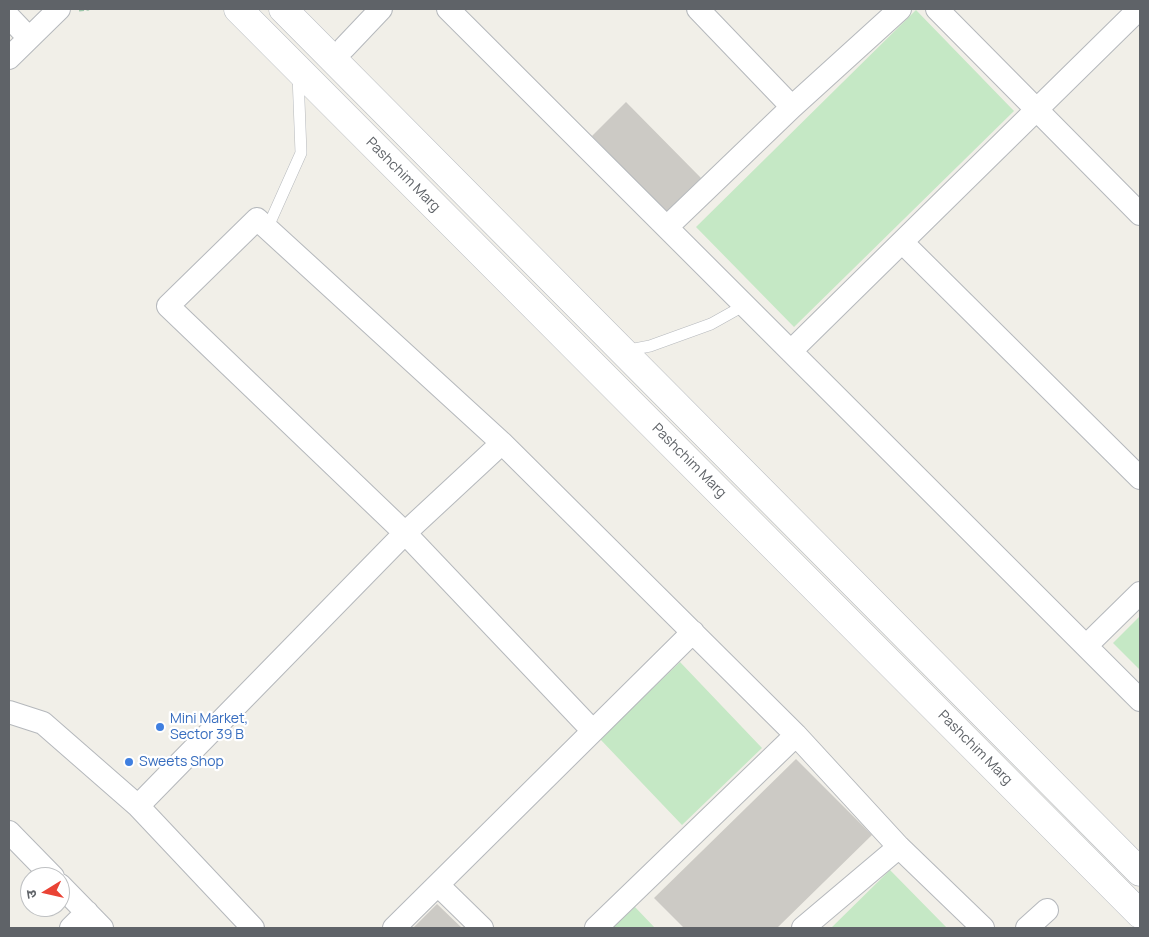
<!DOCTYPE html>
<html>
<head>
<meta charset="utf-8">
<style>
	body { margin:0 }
	#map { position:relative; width:1149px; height:937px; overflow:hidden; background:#f1efe8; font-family:Manrope,"Noto Sans Devanagari",sans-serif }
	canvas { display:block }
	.frame { position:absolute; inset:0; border:10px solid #5f6368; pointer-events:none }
	.north { position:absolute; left:20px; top:867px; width:50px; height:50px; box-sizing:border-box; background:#fff; border:1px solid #bfc1c3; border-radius:50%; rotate:261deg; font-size:14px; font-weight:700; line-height:20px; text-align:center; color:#5f6368 }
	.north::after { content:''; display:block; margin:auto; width:18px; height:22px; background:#ea4335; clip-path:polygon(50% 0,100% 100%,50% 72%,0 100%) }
</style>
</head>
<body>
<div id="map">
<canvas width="1149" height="937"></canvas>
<div class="frame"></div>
<div class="north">उ</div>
</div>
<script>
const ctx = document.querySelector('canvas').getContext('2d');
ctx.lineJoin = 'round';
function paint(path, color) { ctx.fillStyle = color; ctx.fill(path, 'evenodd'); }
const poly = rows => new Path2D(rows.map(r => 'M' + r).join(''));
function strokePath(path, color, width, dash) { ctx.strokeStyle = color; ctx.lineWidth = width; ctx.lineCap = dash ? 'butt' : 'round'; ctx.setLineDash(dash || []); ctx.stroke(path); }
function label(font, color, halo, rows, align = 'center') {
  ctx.font = font + ' Manrope,sans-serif'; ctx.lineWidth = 4.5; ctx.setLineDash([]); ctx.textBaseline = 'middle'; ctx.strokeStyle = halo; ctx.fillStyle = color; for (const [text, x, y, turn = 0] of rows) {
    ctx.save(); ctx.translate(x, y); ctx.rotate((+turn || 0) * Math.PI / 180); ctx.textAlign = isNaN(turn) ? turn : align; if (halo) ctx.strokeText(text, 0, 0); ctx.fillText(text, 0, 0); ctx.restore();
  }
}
paint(poly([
	[916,10,1014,111,794,327,696,227],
	[1140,616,1140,670,1113,643],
	[680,662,762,748,682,825,600,739],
	[890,870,947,928,831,928],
	[635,907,655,928,612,928]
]), '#c5e8c5');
paint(poly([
	[626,102,701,178,666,212,592,136],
	[796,759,872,835,777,928,684,928,654,898],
	[437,904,462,928,413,928]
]), '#cccac5');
const service = poly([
	[267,229,301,153,298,75],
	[624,351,650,346,711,324,745,305]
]);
const minor = poly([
	[448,9,1140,700],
	[698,9,792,107],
	[937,9,1140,214],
	[9,17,29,38],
	[344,48,381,9],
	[9,58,59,9],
	[667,227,792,107,900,9],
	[903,243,1140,478],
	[791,351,1139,9],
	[1086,646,1140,593],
	[9,712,43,723,138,806,253,928],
	[593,731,405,533,168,306,257,219,502,443,796,735,899,847,983,928],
	[138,806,405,533,502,443],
	[9,832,53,877],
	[60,885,102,928],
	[439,886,482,928],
	[71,928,87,912],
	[394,928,693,632],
	[596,928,796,735],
	[803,928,899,847],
	[1027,928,1047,910]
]);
const secondary = poly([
	[238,9,1140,914],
	[283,9,1140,872]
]);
strokePath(service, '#b5b8bc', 12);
strokePath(minor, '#b5b8bc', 24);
strokePath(secondary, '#b6babf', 29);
strokePath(poly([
	[79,10,89,9]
]), '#9cc7a9', 3, [5, 2.5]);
strokePath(service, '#fff', 11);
strokePath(minor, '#fff', 22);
strokePath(secondary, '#fff', 28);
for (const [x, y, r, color] of [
	[160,727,5,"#3f7fe0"],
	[129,762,5,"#3f7fe0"]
]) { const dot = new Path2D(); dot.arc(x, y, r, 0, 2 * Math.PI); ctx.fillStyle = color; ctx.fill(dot); strokePath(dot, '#fff', 2); }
label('14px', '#5f6368', '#fff', [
	["Pashchim Marg",403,175,45],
	["Pashchim Marg",689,461,45],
	["Pashchim Marg",975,748,45]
]);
label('14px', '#366cbe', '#fff', [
	["Mini Market,",170,719],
	["Sector 39 B",170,735],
	["Sweets Shop",139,762]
], 'left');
</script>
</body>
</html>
